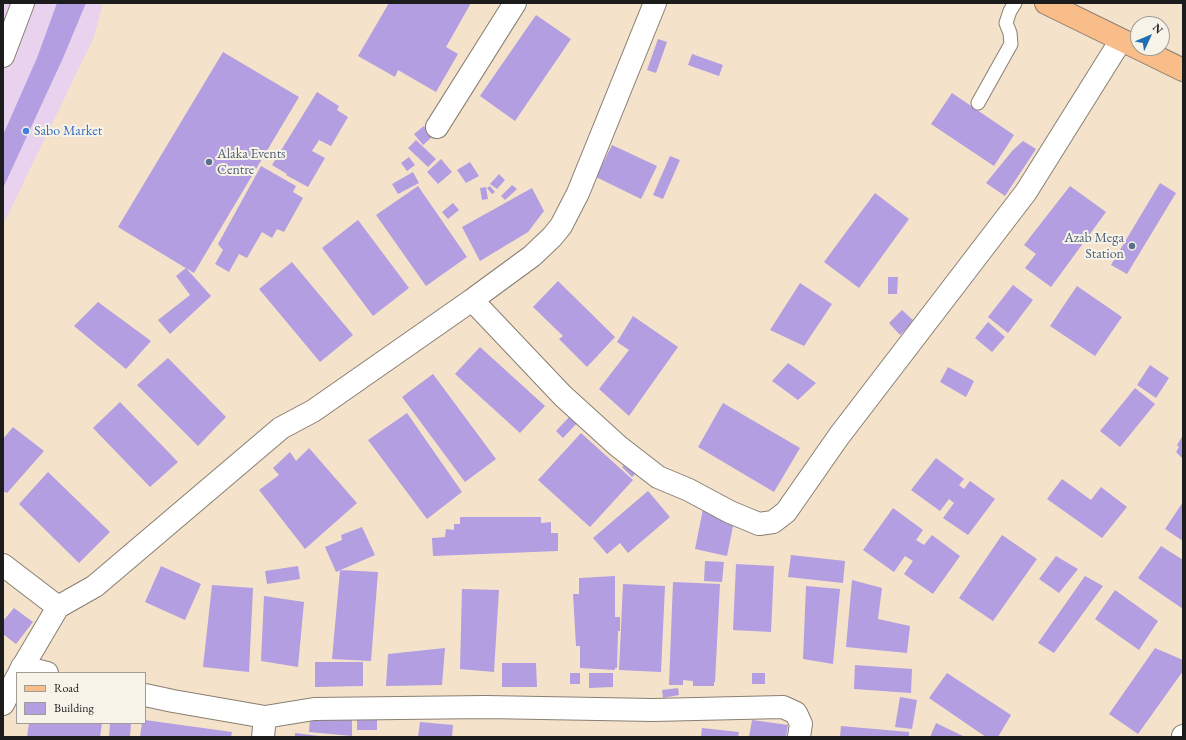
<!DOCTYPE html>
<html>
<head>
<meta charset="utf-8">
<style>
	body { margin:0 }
	#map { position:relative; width:1186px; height:740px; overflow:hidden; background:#f4e2ca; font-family:"EB Garamond",serif }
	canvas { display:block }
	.frame { position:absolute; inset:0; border:4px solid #1c1c1c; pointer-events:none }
	.legend { position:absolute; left:16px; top:672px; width:130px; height:52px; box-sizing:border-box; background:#f7f3e8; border:1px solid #9f9d96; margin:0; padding:5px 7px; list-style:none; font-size:12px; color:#1c1c1c }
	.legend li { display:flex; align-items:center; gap:8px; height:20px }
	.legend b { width:20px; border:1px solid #9f9d96 }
	.north { position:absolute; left:1130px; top:16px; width:40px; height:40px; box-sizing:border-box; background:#f7f3e8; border:1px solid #9f9d96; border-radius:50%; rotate:46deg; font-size:11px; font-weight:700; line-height:16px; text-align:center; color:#1c1c1c }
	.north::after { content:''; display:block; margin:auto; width:14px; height:18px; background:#1f6fb2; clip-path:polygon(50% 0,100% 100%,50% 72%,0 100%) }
</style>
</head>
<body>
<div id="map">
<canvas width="1186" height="740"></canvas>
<div class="frame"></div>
<ul class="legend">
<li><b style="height:5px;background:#f8bd89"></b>Road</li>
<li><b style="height:11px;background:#b29ee1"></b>Building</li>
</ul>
<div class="north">N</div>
</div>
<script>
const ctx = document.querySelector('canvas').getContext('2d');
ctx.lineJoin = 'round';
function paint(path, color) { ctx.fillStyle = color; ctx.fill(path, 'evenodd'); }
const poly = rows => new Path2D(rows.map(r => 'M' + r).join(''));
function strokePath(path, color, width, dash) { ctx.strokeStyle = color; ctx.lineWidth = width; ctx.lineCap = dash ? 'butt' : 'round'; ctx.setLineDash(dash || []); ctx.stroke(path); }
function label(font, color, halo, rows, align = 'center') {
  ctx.font = font + ' "EB Garamond",serif'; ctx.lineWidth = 4; ctx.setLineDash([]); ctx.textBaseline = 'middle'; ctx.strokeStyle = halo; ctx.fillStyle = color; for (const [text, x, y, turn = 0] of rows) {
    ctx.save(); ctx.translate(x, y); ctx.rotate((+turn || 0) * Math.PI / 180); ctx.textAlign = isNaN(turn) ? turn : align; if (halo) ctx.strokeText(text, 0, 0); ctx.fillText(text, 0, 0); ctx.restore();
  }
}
paint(poly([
	[3,3,103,3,94,37,3,225]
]), '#e9d2ed');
paint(poly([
	[57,3,86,3,63,58,3,188,3,135,37,58],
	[389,3,471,3,446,47,458,54,436,92,398,70,395,77,358,56],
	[536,15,571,39,515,121,480,96],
	[658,39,667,42,656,73,647,70],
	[223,52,299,97,194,273,118,227],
	[692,54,723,65,719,76,688,65],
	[317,92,339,106,337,110,348,117,331,146,319,140,312,151,325,158,308,187,286,175,287,174,272,165],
	[952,93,1014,135,994,166,931,124],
	[424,126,432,137,423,145,414,134],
	[416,140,436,159,428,167,408,148],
	[1023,141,1036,149,1005,196,986,183,1013,150],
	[612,145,657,166,641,199,596,177],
	[670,156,680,160,663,199,653,195],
	[409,157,415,165,407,171,401,163],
	[441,159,452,172,438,184,427,172],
	[470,162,479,176,466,183,457,170],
	[261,166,296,186,293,192,303,198,284,232,277,229,272,238,262,232,247,258,239,254,229,272,215,264,223,250,218,244],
	[413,172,419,183,398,194,392,184],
	[499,174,505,180,497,189,490,184],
	[1160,183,1176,193,1127,274,1111,265],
	[512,185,517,189,505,200,501,196],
	[418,186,467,257,426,286,376,215],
	[490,186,495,192,492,194,487,188],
	[1070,186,1106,212,1051,287,1025,268,1036,254,1024,245],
	[486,187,488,199,482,200,480,188],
	[532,188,544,211,528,232,480,261,462,227],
	[875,193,909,219,859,288,824,262],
	[453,203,459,210,448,219,442,212],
	[358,220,409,288,373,316,322,248],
	[292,262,353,335,320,362,259,289],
	[186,268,211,296,170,334,158,320,190,295,176,276],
	[888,277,898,277,897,294,888,294],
	[558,281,615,337,587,367,559,339,563,336,533,307],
	[800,283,832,304,804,346,770,330],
	[1013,285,1033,300,1008,333,988,317],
	[1077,286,1122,317,1095,356,1050,326],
	[98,302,151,341,126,369,74,326],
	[902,310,914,321,900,335,889,323],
	[633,316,678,347,629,416,599,389,629,350,617,342],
	[988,322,1005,337,992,352,975,338],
	[480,347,545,406,520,433,455,374],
	[168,358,226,417,198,446,137,385],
	[788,363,816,383,798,400,772,381],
	[1150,365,1169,378,1156,398,1137,385],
	[948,367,974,381,966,397,940,382],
	[433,374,496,459,465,482,402,397],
	[1135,388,1155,404,1120,447,1100,431],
	[120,402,178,462,150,487,93,428],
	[723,403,800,448,774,492,698,447],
	[407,413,462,492,427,519,368,440],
	[571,415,578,422,563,438,556,431],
	[13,427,44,451,7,493,3,491,3,439],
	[581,433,633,480,590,527,538,480],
	[1183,435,1183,459,1176,452,1179,447,1177,445],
	[309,448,357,503,305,549,259,490,279,475,273,468,290,452,296,461],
	[936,458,964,479,959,485,964,489,970,481,995,499,968,535,943,518,954,503,949,499,940,511,911,490],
	[628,461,637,472,632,477,622,467],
	[48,472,110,532,79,563,19,504],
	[1062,479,1091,500,1101,487,1127,507,1102,538,1047,499],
	[648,491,670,517,628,553,620,543,607,554,593,538],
	[1183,502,1183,541,1165,529],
	[893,508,923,530,916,540,924,545,932,535,960,556,933,594,904,574,913,561,905,556,894,572,863,550],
	[703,509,735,516,727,556,695,549],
	[460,517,541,517,541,523,551,522,551,533,558,533,558,551,433,556,432,538,445,537,446,529,454,530,454,524,460,524],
	[362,527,375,555,336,572,325,547,342,540,341,535],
	[1002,535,1037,559,993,621,959,598],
	[1161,546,1183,560,1183,609,1138,578],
	[791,555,845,561,843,583,788,577],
	[1056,556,1078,569,1059,593,1039,579],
	[705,561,724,562,722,582,704,581],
	[736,564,774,566,771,632,733,630],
	[161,566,201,584,185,620,145,602],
	[298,566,300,579,267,584,265,571],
	[340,570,378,572,371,661,332,659],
	[615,576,615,617,620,617,620,631,618,631,617,668,615,668,615,670,580,668,580,646,576,646,573,594,579,594,579,578],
	[1085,576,1103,586,1054,653,1038,643],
	[852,580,882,588,878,619,910,626,907,653,846,647],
	[673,582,720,584,715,682,714,682,714,686,693,686,693,681,683,680,683,685,669,685],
	[623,584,665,586,661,672,619,670],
	[212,585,253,588,249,672,203,667],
	[806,586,840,589,833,664,803,659],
	[462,589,499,590,494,672,460,669],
	[1115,590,1158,621,1139,650,1095,619],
	[264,596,304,602,298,667,261,661],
	[14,608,33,622,16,644,3,634,3,621],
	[445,648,442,685,386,686,388,654],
	[1155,648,1183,660,1183,671,1138,734,1109,714],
	[315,662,363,662,363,686,315,687],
	[502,663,536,663,537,687,502,687],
	[855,665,912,669,911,693,854,689],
	[570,673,580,673,580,684,570,684],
	[589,673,613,673,613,687,589,688],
	[752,673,765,673,765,684,752,684],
	[947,673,1011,715,998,737,986,737,929,698],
	[678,688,679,695,663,698,662,690],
	[900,697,917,700,912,729,895,727],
	[357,713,377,714,377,730,357,730],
	[310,717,352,717,352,736,309,732],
	[145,720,232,732,231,737,140,737,142,723,145,723],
	[752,720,788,725,786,737,749,737],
	[420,722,453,725,452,737,418,737],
	[29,723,102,723,100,737,27,737],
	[110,723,131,723,130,737,109,737],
	[936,723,965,737,930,737],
	[841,726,909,732,909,737,840,737],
	[702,728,739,732,738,737,701,737],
	[295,733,319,736,319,737,295,737]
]), '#b29ee1');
const service = poly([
	[978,103,1011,44,1010,33,1006,23,1010,11,1015,3]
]);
const minor = poly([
	[3,56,23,3],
	[437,127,515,3],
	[472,300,532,256,552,237,561,226,578,193,655,3],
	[3,565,58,607],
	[22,667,47,673],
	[19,673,58,607,95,586,281,428,313,411,472,300,563,396,618,446,658,477,689,490,730,512,759,524,773,522,786,512,839,436,1026,192,1121,40],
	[145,695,173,701,265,717,314,709,486,707,653,710,783,707,796,713,801,724,799,737],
	[3,704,17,677],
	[263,737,265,717],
	[1183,737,1183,736]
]);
const primary = poly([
	[1046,3,1183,70]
]);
strokePath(service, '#887f73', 15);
strokePath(minor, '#887f73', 24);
strokePath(primary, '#887f73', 24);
strokePath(service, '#fff', 13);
strokePath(minor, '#fff', 22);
strokePath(primary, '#f8bd89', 22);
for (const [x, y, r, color] of [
	[26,131,4,"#3f7fe0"],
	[209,162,4,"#5c6f8a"],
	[1132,246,4,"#5c6f8a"]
]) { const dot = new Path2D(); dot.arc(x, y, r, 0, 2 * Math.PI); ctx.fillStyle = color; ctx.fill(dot); strokePath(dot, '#f7f3e8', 1.5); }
label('14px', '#366cbe', '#f7f3e8', [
	["Sabo Market",34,131]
], 'left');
label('14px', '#4e5e75', '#f7f3e8', [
	["Alaka Events",217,154],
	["Centre",217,170],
	["Azab Mega",1124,238,"right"],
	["Station",1124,254,"right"]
], 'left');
</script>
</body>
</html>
